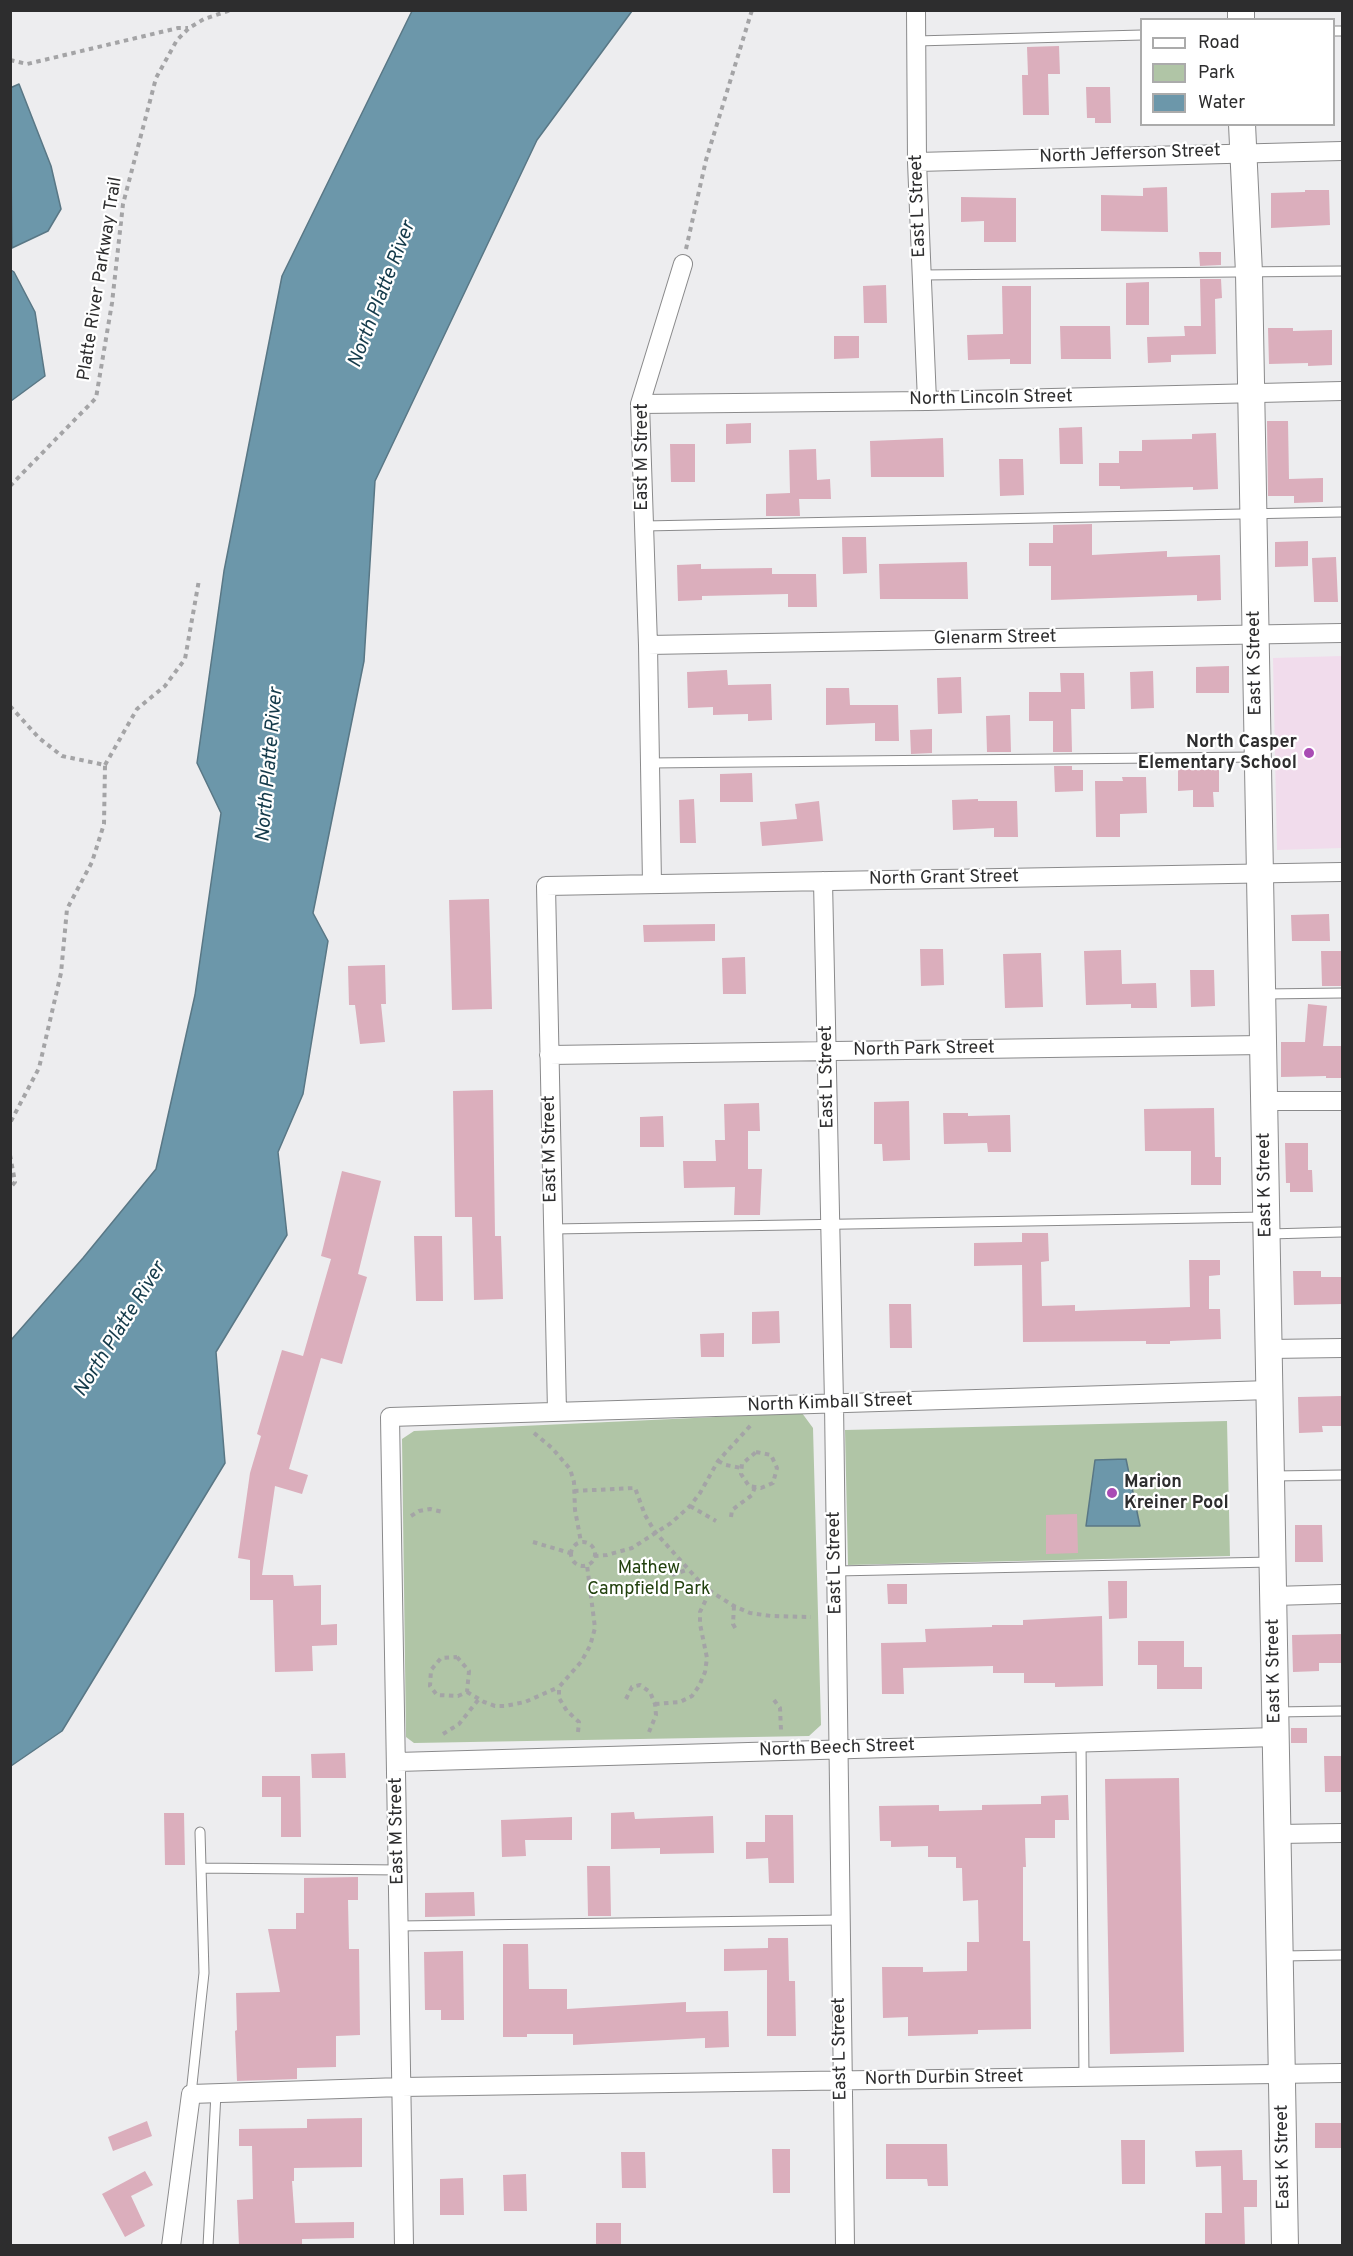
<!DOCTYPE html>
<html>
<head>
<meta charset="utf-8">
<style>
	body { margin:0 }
	#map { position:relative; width:1353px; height:2256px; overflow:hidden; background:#ededef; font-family:Overpass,sans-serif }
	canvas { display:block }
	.frame { position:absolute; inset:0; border:12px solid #2d2d2e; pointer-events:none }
	.legend { position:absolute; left:1140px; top:18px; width:195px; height:108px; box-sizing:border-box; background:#fff; border:2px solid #ababab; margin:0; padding:8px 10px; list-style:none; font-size:18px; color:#2d2d2e }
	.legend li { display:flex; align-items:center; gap:12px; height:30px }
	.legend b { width:30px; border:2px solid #ababab }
</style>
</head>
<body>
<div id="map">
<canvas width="1353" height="2256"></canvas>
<div class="frame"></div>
<ul class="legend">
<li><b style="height:8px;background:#fff"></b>Road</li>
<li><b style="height:16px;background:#b0c5a6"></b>Park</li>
<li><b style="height:16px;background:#6c97aa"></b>Water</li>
</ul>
</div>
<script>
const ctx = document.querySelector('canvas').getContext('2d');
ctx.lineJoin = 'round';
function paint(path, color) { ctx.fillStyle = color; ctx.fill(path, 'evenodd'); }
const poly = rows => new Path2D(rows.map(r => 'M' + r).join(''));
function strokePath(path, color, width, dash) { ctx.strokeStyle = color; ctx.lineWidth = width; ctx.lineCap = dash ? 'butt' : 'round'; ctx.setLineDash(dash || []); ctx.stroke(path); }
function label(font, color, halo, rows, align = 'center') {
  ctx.font = font + ' Overpass,sans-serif'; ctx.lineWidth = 4.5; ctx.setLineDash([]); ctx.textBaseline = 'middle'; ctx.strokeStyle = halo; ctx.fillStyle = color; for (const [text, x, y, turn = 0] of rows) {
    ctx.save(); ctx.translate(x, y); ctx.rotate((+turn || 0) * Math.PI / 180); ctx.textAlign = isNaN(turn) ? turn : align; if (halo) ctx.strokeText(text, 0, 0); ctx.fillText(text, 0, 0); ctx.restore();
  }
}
paint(poly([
	[1342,656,1342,848,1277,850,1273,658]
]), '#f1dcec');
paint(poly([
	[802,1413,813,1428,821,1725,809,1736,414,1743,406,1737,402,1439,414,1431],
	[1227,1421,1230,1556,848,1565,845,1430]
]), '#b0c5a6');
const water = poly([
	[412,11,632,11,537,140,375,481,364,661,313,913,328,941,303,1094,278,1152,287,1235,216,1352,225,1463,62,1731,11,1766,11,1340,83,1258,156,1169,195,995,221,813,197,763,224,571,282,276,412,11],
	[19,84,51,166,61,209,48,231,12,248,10,88,19,84],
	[11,270,14,272,35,312,45,376,11,401,11,270],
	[1126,1459,1140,1526,1086,1526,1095,1460,1126,1459]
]);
paint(water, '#6c97aa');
strokePath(water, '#597785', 1.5);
paint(poly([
	[1059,46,1060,74,1048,74,1049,115,1023,115,1022,75,1028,75,1027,47],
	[1086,87,1110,87,1111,123,1095,123,1095,118,1087,118],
	[1167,187,1168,232,1101,231,1101,195,1143,196,1143,188],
	[1305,190,1329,190,1330,225,1271,228,1271,193,1305,192],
	[961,197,1016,198,1016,242,984,242,984,221,961,222],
	[1199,252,1221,252,1221,265,1200,266],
	[1200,279,1221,279,1222,298,1215,299,1216,354,1171,355,1171,362,1148,363,1147,337,1185,336,1184,326,1201,326],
	[1149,282,1149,325,1126,325,1126,283],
	[886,285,887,323,864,323,863,286],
	[1002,286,1031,286,1031,364,1010,364,1010,359,968,360,967,335,1003,334],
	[1060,326,1110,326,1111,359,1061,359],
	[1268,328,1293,328,1293,331,1332,330,1332,365,1308,366,1308,363,1269,364],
	[834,336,859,336,859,358,834,359],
	[1267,421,1288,421,1289,479,1323,478,1323,502,1294,503,1294,496,1268,496],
	[751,423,751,443,726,444,726,424],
	[1082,427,1083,464,1060,464,1059,428],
	[1216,433,1218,489,1193,490,1193,487,1120,489,1120,486,1099,486,1099,463,1119,463,1119,451,1142,451,1142,440,1192,439,1192,434],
	[943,438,944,477,871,477,870,441],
	[670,444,695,444,695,482,671,482],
	[816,449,817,480,830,479,831,499,799,499,800,516,766,516,766,494,790,493,789,450],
	[999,459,1023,459,1024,495,1000,496],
	[1092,524,1092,555,1167,551,1167,557,1220,555,1221,600,1197,601,1197,595,1051,600,1051,566,1029,566,1029,543,1053,543,1053,525],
	[842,537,866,537,867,573,843,574],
	[1308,541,1308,566,1275,567,1275,542],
	[1336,557,1338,602,1314,602,1312,558],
	[967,562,968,599,880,599,879,564],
	[701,564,701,569,772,568,772,574,816,574,817,607,788,607,788,594,702,596,702,600,678,601,677,565],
	[1229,666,1229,693,1196,693,1196,667],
	[727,670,728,685,771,684,772,720,748,721,748,714,713,715,713,707,688,708,687,672],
	[1153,671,1154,708,1131,709,1130,672],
	[1060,673,1084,673,1085,709,1071,709,1072,752,1053,752,1053,721,1029,721,1029,692,1061,692],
	[961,677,962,713,938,714,937,678],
	[826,688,849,688,850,705,898,705,899,741,875,741,875,723,826,725],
	[1010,715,1011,752,987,752,986,716],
	[932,729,932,753,911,754,910,730],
	[1054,766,1072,766,1072,770,1083,770,1083,791,1055,792],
	[1219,767,1219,792,1213,792,1214,807,1193,807,1193,790,1178,791,1178,768],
	[752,773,753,802,720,802,720,774],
	[1122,777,1146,777,1147,813,1120,814,1120,837,1096,837,1095,781,1123,781],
	[694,799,696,843,680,843,679,800],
	[978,799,978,801,1017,801,1018,837,994,837,994,828,953,830,952,800],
	[819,801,823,841,762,846,760,822,797,819,795,804],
	[489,899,492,1009,452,1010,449,900],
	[1329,914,1330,941,1292,941,1291,915],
	[715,924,715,941,644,942,643,925],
	[920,949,943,949,944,985,921,986],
	[1121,950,1122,984,1156,983,1157,1008,1131,1008,1131,1004,1086,1005,1084,951],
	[1321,951,1342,951,1342,986,1322,986],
	[1041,953,1043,1007,1005,1008,1003,954],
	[745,957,746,994,723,994,722,958],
	[385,965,386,1004,381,1004,385,1042,360,1044,355,1005,349,1005,348,966],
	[1190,970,1214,970,1215,1006,1191,1007],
	[1308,1004,1327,1006,1323,1046,1342,1046,1342,1078,1326,1078,1326,1076,1281,1077,1281,1042,1305,1042],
	[493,1090,495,1236,501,1236,503,1299,474,1300,472,1217,455,1217,453,1091],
	[909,1101,910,1160,883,1161,882,1144,874,1144,874,1102],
	[759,1103,760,1131,748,1131,748,1169,762,1169,760,1215,734,1215,735,1187,684,1188,683,1161,716,1161,715,1140,725,1140,724,1104],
	[1214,1108,1215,1157,1221,1157,1221,1185,1191,1185,1191,1151,1145,1151,1144,1109],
	[943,1113,968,1113,968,1116,1010,1115,1011,1152,988,1152,987,1143,944,1144],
	[663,1116,664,1147,640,1147,640,1117],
	[1285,1143,1308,1143,1308,1170,1312,1170,1313,1192,1290,1192,1290,1183,1286,1183],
	[342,1171,381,1181,358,1274,367,1277,342,1364,321,1358,289,1469,308,1475,302,1494,275,1486,262,1575,293,1575,294,1586,321,1585,321,1625,337,1624,337,1645,312,1646,313,1671,275,1672,273,1600,250,1600,250,1560,238,1558,250,1473,261,1436,257,1434,282,1350,303,1356,331,1259,321,1256],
	[1022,1233,1048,1233,1049,1261,1041,1262,1042,1306,1075,1305,1075,1311,1190,1307,1189,1260,1220,1260,1220,1275,1209,1276,1209,1309,1220,1309,1221,1339,1170,1341,1170,1344,1146,1344,1146,1341,1023,1342,1022,1265,974,1266,974,1243,1022,1242],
	[414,1236,442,1236,443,1301,416,1301],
	[1293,1271,1321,1271,1321,1277,1342,1277,1342,1304,1294,1305],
	[889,1304,911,1304,912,1348,890,1348],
	[779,1311,780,1343,752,1344,752,1312],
	[724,1333,724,1357,701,1357,700,1334],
	[1342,1396,1342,1426,1322,1426,1323,1432,1299,1433,1298,1397],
	[1077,1514,1078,1553,1046,1554,1046,1515],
	[1295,1525,1322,1525,1323,1562,1295,1562],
	[1108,1581,1127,1581,1127,1618,1109,1619],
	[887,1584,907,1584,907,1604,888,1604],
	[1102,1616,1103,1686,1055,1687,1055,1683,1024,1683,1024,1673,993,1673,993,1666,903,1668,904,1694,882,1694,881,1643,926,1642,925,1629,992,1627,992,1625,1023,1625,1023,1620],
	[1342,1634,1342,1663,1319,1663,1319,1671,1293,1672,1292,1635],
	[1138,1641,1184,1641,1184,1667,1202,1667,1202,1689,1157,1689,1157,1665,1138,1665],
	[1291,1728,1307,1728,1307,1743,1291,1743],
	[345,1753,346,1778,312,1778,311,1754],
	[1324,1756,1342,1756,1342,1792,1325,1792],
	[262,1776,300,1776,301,1837,281,1837,281,1797,262,1797],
	[1179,1778,1184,2052,1110,2054,1105,1779],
	[1068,1795,1069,1820,1055,1820,1055,1838,1025,1838,1026,1867,1023,1867,1023,1941,1030,1941,1031,2029,978,2030,978,2034,908,2036,908,2017,883,2018,882,1967,923,1967,923,1972,967,1971,967,1942,979,1942,978,1900,963,1901,962,1868,956,1868,956,1857,928,1857,928,1846,891,1847,891,1841,880,1841,879,1806,939,1805,939,1811,982,1810,982,1805,1041,1804,1041,1796],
	[634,1812,635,1819,713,1816,714,1853,660,1854,660,1848,611,1849,611,1813],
	[164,1813,184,1813,185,1865,165,1865],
	[765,1815,793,1815,794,1883,769,1883,768,1858,746,1859,746,1842,765,1842],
	[572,1817,572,1840,525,1840,526,1856,502,1857,501,1820],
	[587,1866,610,1866,611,1916,588,1916],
	[358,1877,358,1900,348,1900,349,1949,359,1949,360,2035,336,2036,336,2067,297,2068,297,2079,237,2081,235,2031,237,2030,236,1993,280,1992,268,1929,296,1929,296,1913,304,1913,304,1878],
	[474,1892,475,1916,425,1917,425,1893],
	[768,1938,788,1938,789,1981,795,1981,796,2036,767,2036,767,1970,724,1971,724,1949,768,1948],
	[503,1944,528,1944,529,1989,567,1989,567,2009,686,2002,686,2012,728,2011,729,2047,705,2048,705,2038,573,2045,573,2034,527,2034,527,2037,503,2037],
	[463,1951,464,2020,441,2020,441,2010,425,2010,424,1952],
	[362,2118,362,2167,294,2168,294,2181,292,2181,295,2223,354,2222,354,2238,302,2239,302,2246,239,2246,237,2200,253,2199,252,2146,239,2146,239,2129,307,2128,307,2119],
	[147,2121,152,2136,113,2151,108,2137],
	[1315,2123,1342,2123,1342,2148,1315,2148],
	[1121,2140,1145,2140,1145,2184,1122,2184],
	[886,2144,947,2144,948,2186,928,2186,927,2179,886,2179],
	[772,2149,790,2149,790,2193,773,2193],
	[1242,2150,1243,2180,1257,2180,1257,2207,1244,2207,1245,2246,1205,2246,1205,2213,1222,2213,1221,2166,1196,2167,1195,2151],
	[621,2152,645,2152,646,2188,622,2188],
	[145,2171,153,2185,131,2196,145,2226,125,2237,102,2194],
	[526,2174,527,2211,504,2211,503,2175],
	[463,2178,464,2215,440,2215,440,2179],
	[596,2223,621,2223,621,2246,596,2246]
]), '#dbaebc');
const lane = poly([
	[1334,31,1342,31],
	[916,41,1142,35],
	[922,275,1342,271],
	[644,526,1342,512],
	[650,763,1257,757],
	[1265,994,1342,993],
	[553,1229,1265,1217],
	[1269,1234,1342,1232],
	[1273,1476,1342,1475],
	[836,1571,1272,1562],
	[1276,1712,1342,1711],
	[1081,1742,1084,2077],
	[201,1868,399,1870],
	[399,1926,840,1920],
	[1282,1956,1342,1955],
	[191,2094,204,1973,200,1832],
	[208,2246,216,2093]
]);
const street = poly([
	[916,10,917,162,927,401],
	[917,162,1342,151],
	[640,404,927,401,1342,391],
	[648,645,1342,633],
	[823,881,834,1403,845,2246],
	[652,884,648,645,640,404,683,264],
	[549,1055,1263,1045],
	[1264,1101,1342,1101],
	[1269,1349,1342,1348],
	[557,1412,546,886,1342,872],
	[1273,1596,1342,1594],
	[397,1762,1276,1737],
	[1278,1834,1342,1833],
	[171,2246,191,2094,401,2087,1342,2073],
	[404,2246,390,1417,1270,1390]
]);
const secondary = poly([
	[1241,10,1241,20],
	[1242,124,1249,273,1285,2246]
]);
strokePath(lane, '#8a8a8b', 11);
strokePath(street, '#8a8a8b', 20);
strokePath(secondary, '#8a8a8b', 28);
strokePath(poly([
	[10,60,27,64,178,28,188,28],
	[686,249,706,160,752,10],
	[10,486,96,398,112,303,123,204,156,78,177,40,189,28,204,19,231,10],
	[10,706,39,738,62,756,105,765,104,824,92,862,67,909,61,973,39,1068,10,1123],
	[105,765,137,709,165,686,185,659,199,580],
	[10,1155,15,1182,10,1188],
	[534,1433,552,1448,570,1469,574,1482,575,1510,581,1542],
	[756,1452,771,1455,777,1468,773,1483,761,1488,749,1486,741,1474,742,1464,756,1452],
	[718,1461,726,1465,741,1468],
	[574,1491,635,1488,645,1515,655,1532,699,1581,710,1591,734,1606,750,1613,771,1616,811,1617],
	[690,1506,716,1521],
	[411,1516,419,1511,430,1509,443,1512],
	[731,1517,732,1510,752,1495,755,1487],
	'571 1554a12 12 0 1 1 24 0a12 12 0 1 1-24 0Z',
	[533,1542,570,1553],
	[594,1556,607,1555,632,1548,671,1523,690,1506,700,1493,718,1461,751,1425],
	[672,1575,689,1569],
	[734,1606,733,1624,737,1631],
	[457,1657,469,1671,467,1692,458,1696,437,1695,430,1686,431,1670,441,1658,457,1657],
	[467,1692,484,1702,495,1706,505,1706,525,1702,559,1687],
	[626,1699,632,1687,640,1685,650,1692,655,1704,656,1715,649,1732],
	[774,1700,780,1708,781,1730],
	[655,1704,680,1702,692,1696,699,1686,705,1672,707,1658,700,1624,700,1612,710,1591],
	[578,1732,579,1722,567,1711,559,1698,559,1687,581,1662,590,1646,595,1628,587,1565],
	[443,1734,459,1724,479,1699]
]), '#a4a4a6', 4, [4.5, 4.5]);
strokePath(lane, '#fff', 9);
strokePath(street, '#fff', 18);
strokePath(secondary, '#fff', 26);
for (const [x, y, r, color] of [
	[1309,753,6,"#a94bb4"],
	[1112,1493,6,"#a94bb4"]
]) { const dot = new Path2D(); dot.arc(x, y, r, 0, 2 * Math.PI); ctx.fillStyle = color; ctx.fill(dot); strokePath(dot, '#fff', 2); }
label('18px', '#2d2d2e', '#fff', [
	["North Jefferson Street",1130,155,-2],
	["East L Street",919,206,-92],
	["Platte River Parkway Trail",101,279,-81],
	["North Lincoln Street",991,399,-1],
	["East M Street",643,457,-90],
	["Glenarm Street",995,639,-1],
	["East K Street",1256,663,-91],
	["North Grant Street",944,879,-1],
	["North Park Street",924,1050,-1],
	["East L Street",828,1077,-91],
	["East M Street",551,1149,-91],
	["East K Street",1266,1185,-91],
	["North Kimball Street",830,1404,-2],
	["East L Street",836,1563,-91],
	["East K Street",1275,1671,-91],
	["North Beech Street",837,1749,-2],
	["East M Street",398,1831,-91],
	["East L Street",841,2049,-91],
	["North Durbin Street",944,2079,-1],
	["East K Street",1284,2157,-91]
]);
label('bold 18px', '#2d2d2e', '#fff', [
	["North Casper",1297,743],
	["Elementary School",1297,764],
	["Marion",1124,1483,"left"],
	["Kreiner Pool",1124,1504,"left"]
], 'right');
label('18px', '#22410e', '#fff', [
	["Mathew",649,1569],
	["Campfield Park",649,1590]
]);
label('italic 20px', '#143a4a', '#fff', [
	["North Platte River",383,295,-69],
	["North Platte River",271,765,-85],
	["North Platte River",121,1330,-58]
]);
</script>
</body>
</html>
